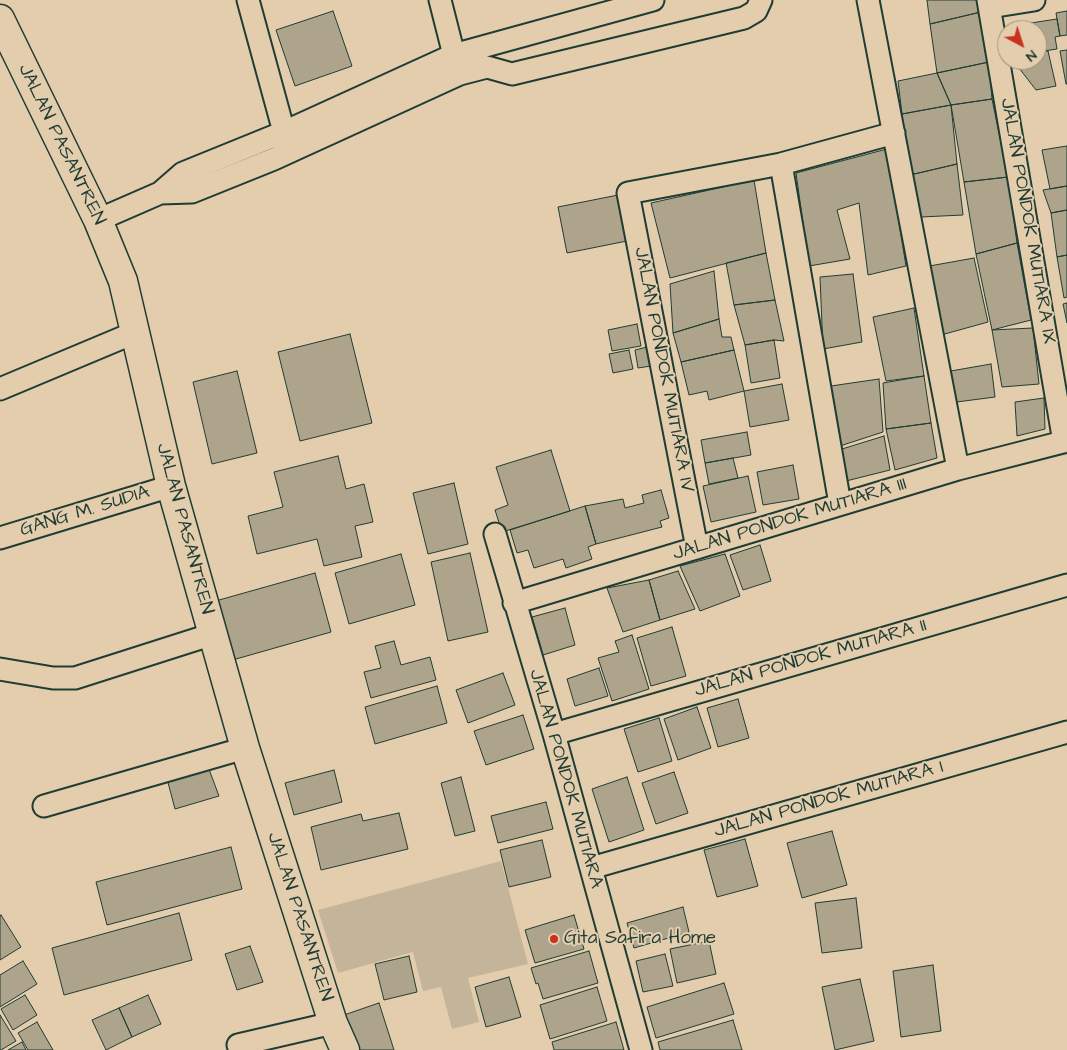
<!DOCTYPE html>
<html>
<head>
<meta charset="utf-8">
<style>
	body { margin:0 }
	#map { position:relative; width:1067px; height:1050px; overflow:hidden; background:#e4cdad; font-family:"Architects Daughter",sans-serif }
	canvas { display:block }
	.north { position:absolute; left:997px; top:20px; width:50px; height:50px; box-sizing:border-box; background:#e4cdad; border:1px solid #95937d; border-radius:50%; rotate:140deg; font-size:14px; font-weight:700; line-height:20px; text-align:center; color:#1f3d34 }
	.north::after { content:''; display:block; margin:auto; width:18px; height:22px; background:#c8321e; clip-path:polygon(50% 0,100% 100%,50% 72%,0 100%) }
</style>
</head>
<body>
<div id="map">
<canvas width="1067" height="1050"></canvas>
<div class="north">N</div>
</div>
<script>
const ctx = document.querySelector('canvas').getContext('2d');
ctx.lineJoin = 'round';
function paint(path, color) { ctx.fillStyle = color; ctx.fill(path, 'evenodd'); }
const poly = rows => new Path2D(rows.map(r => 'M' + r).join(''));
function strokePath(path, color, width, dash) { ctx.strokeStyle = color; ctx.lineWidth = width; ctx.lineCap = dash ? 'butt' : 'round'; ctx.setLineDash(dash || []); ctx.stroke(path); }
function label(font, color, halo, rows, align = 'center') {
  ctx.font = font + ' "Architects Daughter",sans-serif'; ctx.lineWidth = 4; ctx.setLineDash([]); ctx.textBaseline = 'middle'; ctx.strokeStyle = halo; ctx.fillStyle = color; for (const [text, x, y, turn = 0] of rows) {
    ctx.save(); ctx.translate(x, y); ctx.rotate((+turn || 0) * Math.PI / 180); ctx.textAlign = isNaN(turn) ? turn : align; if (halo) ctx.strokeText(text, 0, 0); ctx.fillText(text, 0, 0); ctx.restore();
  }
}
paint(poly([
	[501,861,528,964,468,978,479,1022,452,1029,441,987,423,991,413,952,338,973,318,910]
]), '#c4b59a');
const building = poly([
	[927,0,977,0,981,12,930,24,927,0],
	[333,11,352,66,295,86,276,30,333,11],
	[1067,11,1067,35,1060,36,1056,13,1067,11],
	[981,12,989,62,937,73,930,24,981,12],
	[1057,19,1060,36,1055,37,1057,49,1037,52,1037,30,1012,30,1011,26,1057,19],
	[1067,50,1067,84,1066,84,1060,51,1067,50],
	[1048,51,1056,86,1036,90,1019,68,1024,60,1037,60,1037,52,1048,51],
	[989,62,992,99,951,105,937,73,989,62],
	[937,73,951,105,902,114,898,81,937,73],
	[992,99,1008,177,964,182,951,105,992,99],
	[951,105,957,164,910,175,902,114,951,105],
	[1067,146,1067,186,1050,189,1042,150,1067,146],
	[887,149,906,266,868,275,859,203,837,210,850,259,809,266,796,173,887,149],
	[957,164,963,215,921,217,910,175,957,164],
	[1008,177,1017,243,976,254,964,182,1008,177],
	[754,180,766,253,670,278,651,203,754,180],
	[1067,186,1067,210,1051,213,1043,190,1067,186],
	[618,195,627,241,567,253,558,207,618,195],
	[1067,210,1067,255,1057,257,1051,213,1067,210],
	[1017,243,1031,320,992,330,976,254,1017,243],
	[766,253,775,300,734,305,726,263,766,253],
	[1067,255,1067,297,1064,298,1057,257,1067,255],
	[974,258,988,322,934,337,924,267,974,258],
	[714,271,719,319,673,333,670,284,714,271],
	[853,274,862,342,823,349,820,277,853,274],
	[775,300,784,341,774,340,745,345,734,305,775,300],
	[1067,303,1067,323,1063,304,1067,303],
	[914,308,924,376,886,381,873,317,914,308],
	[719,319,722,337,731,337,734,350,681,362,673,333,719,319],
	[637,324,641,346,612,351,608,330,637,324],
	[1033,328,1039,384,1002,387,992,330,1033,328],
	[350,334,372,423,300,441,278,352,350,334],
	[774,340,780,378,751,383,745,345,774,340],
	[647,347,651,366,638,368,635,350,647,347],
	[629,350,633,369,613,373,609,354,629,350],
	[734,350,744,391,709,400,707,391,689,395,681,362,734,350],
	[991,364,995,397,949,403,945,372,991,364],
	[237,371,257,453,212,464,193,382,237,371],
	[924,376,931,423,886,429,883,383,924,376],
	[879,379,883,432,840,446,831,386,879,379],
	[782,384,789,420,750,427,744,391,782,384],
	[1044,398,1045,429,1017,436,1015,402,1044,398],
	[931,423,937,458,895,470,886,429,931,423],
	[747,432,751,455,705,463,701,440,747,432],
	[884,436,890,470,846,481,842,449,884,436],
	[551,450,570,511,502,532,495,510,508,505,496,467,551,450],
	[338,456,346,489,364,484,373,522,355,526,362,557,324,566,317,539,257,554,248,516,283,507,274,472,338,456],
	[733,458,738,478,709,484,705,463,733,458],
	[793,465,799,499,763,505,757,472,793,465],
	[748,476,756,512,711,522,703,486,748,476],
	[454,483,468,544,428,554,413,493,454,483],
	[661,490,669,518,660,521,662,527,596,544,585,506,623,499,625,508,644,503,642,495,661,490],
	[585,506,596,544,588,547,592,559,566,568,563,559,534,568,528,550,517,553,510,530,585,506],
	[760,545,771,581,743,590,730,555,760,545],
	[470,553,488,632,448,641,431,562,470,553],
	[401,554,415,605,349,624,335,573,401,554],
	[725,554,740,596,700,611,680,566,725,554],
	[678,571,695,609,660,620,649,580,678,571],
	[315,573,331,632,229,661,212,602,315,573],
	[649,580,660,620,623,632,607,588,649,580],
	[565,608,575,645,543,655,532,617,565,608],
	[672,627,686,676,651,686,637,638,672,627],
	[632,635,649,689,612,701,598,658,619,652,615,641,632,635],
	[394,641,401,665,430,657,436,680,371,698,364,672,381,668,375,646,394,641],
	[599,668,608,696,575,706,567,679,599,668],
	[503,673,515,705,468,723,456,690,503,673],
	[437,686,447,723,375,744,365,707,437,686],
	[738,699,749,738,718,747,707,708,738,699],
	[697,707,711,748,678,760,664,719,697,707],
	[523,715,534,749,486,765,474,731,523,715],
	[659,718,672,761,638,772,624,729,659,718],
	[207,764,219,796,175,809,166,775,207,764],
	[334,770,342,802,294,815,285,783,334,770],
	[674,772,688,813,656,824,642,783,674,772],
	[461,777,475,831,455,836,441,783,461,777],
	[627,777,644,830,609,842,592,789,627,777],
	[546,802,553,829,498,843,491,816,546,802],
	[399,813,408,849,321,870,311,827,361,814,363,821,399,813],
	[832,831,847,885,802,898,787,843,832,831],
	[745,839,758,886,717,897,704,850,745,839],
	[542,840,551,877,509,887,500,850,542,840],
	[231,847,242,889,107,925,96,882,231,847],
	[856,898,862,948,822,953,815,903,856,898],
	[683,907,689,932,634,948,627,923,683,907],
	[179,913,192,960,64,995,52,948,179,913],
	[1,915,21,947,0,960,0,916,1,915],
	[574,915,584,949,535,963,525,930,574,915],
	[709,941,716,974,677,983,670,949,709,941],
	[250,946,263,982,237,990,225,954,250,946],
	[589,951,598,983,543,999,538,983,536,984,531,968,589,951],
	[665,954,673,986,643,992,636,961,665,954],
	[409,956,417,992,384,1000,375,964,409,956],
	[23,961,37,984,0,1007,0,975,23,961],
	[933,965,941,1031,901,1037,893,971,933,965],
	[509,977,521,1017,486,1027,475,987,509,977],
	[860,979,874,1041,835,1050,822,987,860,979],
	[724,983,734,1014,656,1038,647,1007,724,983],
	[597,987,607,1021,550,1039,540,1005,597,987],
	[25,995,37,1015,13,1030,1,1009,25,995],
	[148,995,161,1024,132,1037,119,1008,148,995],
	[379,1003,394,1050,356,1050,344,1015,379,1003],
	[119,1008,132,1037,106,1050,92,1020,119,1008],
	[0,1015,16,1041,1,1050,0,1050,0,1015],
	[733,1020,742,1050,660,1050,658,1042,733,1020],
	[37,1022,53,1050,28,1050,18,1033,37,1022],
	[616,1022,624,1050,554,1050,552,1042,616,1022],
	[22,1042,26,1050,8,1050,22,1042]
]);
paint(building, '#aea48b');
strokePath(building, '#1f3d34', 1);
const street = poly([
	[248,0,284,132],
	[440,0,457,67],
	[868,0,958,469],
	[988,0,1064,442],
	[990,7,1034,0],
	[781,164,840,504],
	[160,193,192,192,274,159,460,74,487,67,512,74,744,18,756,11,761,0],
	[98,220,160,193,183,173,284,132,453,55,653,0],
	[0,389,136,332],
	[495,534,554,734,641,1050],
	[0,538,171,486],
	[697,548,628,193,781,164,894,133],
	[514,603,958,469,1067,441],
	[0,669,53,678,75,678,213,634],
	[554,734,1067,585],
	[44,806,245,748],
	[591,868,1067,732],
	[238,1045,333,1023]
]);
const secondary = poly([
	[0,19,98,220,123,281,171,486,245,748,333,1023,345,1050]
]);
strokePath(street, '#1f3d34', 25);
strokePath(secondary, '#1f3d34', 31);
strokePath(street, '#e4cdad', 21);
strokePath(secondary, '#e4cdad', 28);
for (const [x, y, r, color] of [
	[554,939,5,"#c8321e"]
]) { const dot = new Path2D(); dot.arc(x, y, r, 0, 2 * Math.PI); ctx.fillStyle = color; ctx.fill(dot); strokePath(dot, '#e4cdad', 2); }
label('19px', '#1f3d34', '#e4cdad', [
	["JALAN PASANTREN",61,145,64],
	["JALAN PONDOK MUTIARA IX",1027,221,80],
	["JALAN PONDOK MUTIARA IV",663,370,79],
	["GANG M. SUDIA",85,512,-17],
	["JALAN PONDOK MUTIARA III",790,520,-17],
	["JALAN PASANTREN",184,529,75],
	["JALAN PONDOK MUTIARA II",811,659,-16],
	["JALAN PONDOK MUTIARA",565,779,74],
	["JALAN PONDOK MUTIARA I",829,800,-16],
	["JALAN PASANTREN",299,917,72]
]);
label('19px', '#1f3d34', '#e4cdad', [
	["Gita Safira Home",564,939]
], 'left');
</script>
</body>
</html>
